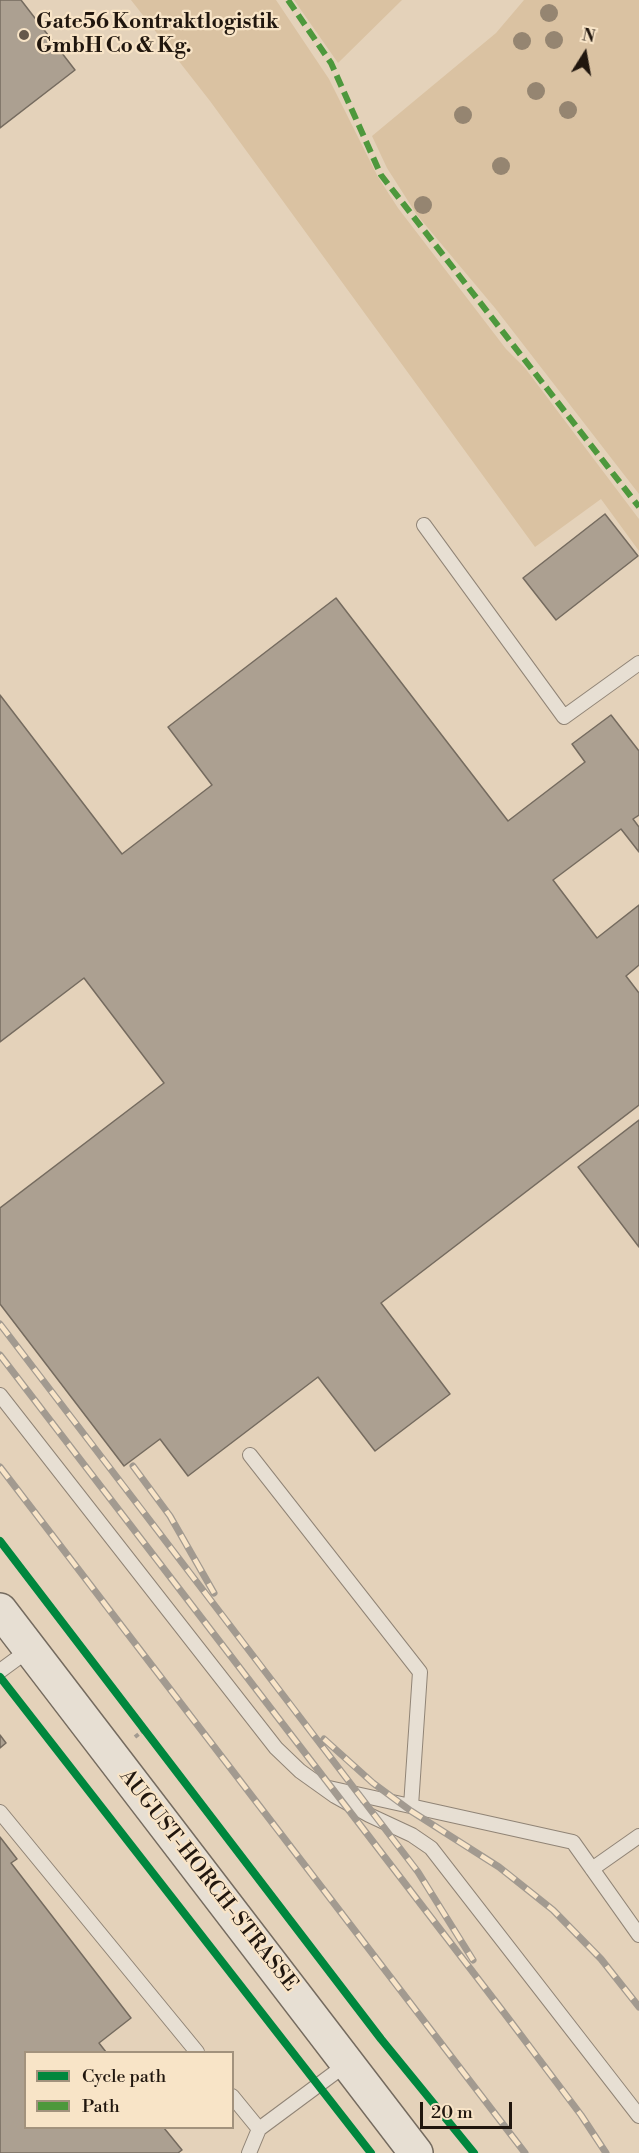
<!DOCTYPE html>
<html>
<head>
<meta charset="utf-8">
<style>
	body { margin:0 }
	#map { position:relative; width:639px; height:2153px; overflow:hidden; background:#e4d2ba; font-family:"Libre Bodoni",serif }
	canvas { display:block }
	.legend { position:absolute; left:24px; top:2051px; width:210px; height:78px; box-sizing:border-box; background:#f8e4c7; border:2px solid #a2927d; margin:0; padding:8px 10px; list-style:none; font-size:18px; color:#20160e }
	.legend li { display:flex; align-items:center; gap:12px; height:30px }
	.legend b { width:30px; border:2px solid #a2927d }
	.north { position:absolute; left:555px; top:24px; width:60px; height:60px; -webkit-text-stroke:4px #f8e4c7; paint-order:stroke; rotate:11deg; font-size:16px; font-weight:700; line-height:24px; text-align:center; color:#20160e }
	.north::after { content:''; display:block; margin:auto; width:21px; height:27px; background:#20160e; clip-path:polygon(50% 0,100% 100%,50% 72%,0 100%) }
	.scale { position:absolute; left:420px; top:2102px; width:92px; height:27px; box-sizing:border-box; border:3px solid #20160e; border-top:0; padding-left:8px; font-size:18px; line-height:21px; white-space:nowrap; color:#20160e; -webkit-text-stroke:4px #f8e4c7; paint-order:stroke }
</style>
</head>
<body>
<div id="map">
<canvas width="639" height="2153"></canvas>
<ul class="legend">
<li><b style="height:8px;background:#00873e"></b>Cycle path</li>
<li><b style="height:8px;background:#4d983c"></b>Path</li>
</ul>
<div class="north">N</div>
<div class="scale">20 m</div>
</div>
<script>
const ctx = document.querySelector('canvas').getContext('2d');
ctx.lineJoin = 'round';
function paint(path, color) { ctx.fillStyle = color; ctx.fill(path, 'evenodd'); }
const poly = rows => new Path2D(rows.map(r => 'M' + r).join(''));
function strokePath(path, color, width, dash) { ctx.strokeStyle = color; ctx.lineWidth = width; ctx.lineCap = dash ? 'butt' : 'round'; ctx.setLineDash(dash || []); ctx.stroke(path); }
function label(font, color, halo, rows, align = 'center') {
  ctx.font = font + ' "Libre Bodoni",serif'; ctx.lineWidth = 4.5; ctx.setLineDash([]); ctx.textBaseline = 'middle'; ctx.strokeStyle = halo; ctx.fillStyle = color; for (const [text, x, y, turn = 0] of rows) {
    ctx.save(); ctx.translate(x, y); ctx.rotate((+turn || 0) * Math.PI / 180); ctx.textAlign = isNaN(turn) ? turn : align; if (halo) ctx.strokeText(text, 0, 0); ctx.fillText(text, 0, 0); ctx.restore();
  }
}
paint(poly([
	[131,0,276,0,329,79,378,177,398,208,506,349,525,368,639,519,639,551,601,499,535,547,210,101],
	[294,0,402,0,338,63],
	[524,0,639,0,639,494,495,308,417,215,387,168,372,136,496,33]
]), '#dac2a2');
const building = poly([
	[0,0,21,0,75,70,0,128,0,0],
	[605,514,638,556,556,620,523,578,605,514],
	[336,598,508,821,585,762,572,744,611,715,639,751,639,815,633,819,639,827,639,852,621,829,553,880,597,938,639,905,639,965,626,976,639,993,639,1105,381,1303,450,1394,375,1451,318,1377,188,1476,160,1439,124,1466,0,1304,0,1208,164,1083,84,978,0,1042,0,695,122,854,212,785,168,727,336,598],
	[639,1120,639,1247,578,1167,639,1120],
	[0,1735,6,1743,0,1748,0,1735],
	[0,1837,17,1859,11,1863,131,2018,99,2043,106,2052,26,2052,26,2128,164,2128,182,2150,178,2153,0,2153,0,1837]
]);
paint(building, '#aca091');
strokePath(building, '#756b5f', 1.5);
const service = poly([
	[424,525,564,717,639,663],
	[0,1395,276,1748,300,1771,335,1796,369,1815,412,1835,431,1848,639,2116],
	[250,1455,420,1672,411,1806],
	[0,1671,30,1649],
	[329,1788,573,1842,639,1935],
	[0,1812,197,2052],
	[592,1869,639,1836],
	[232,2096,259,2129],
	[249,2153,259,2129,348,2063]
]);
const secondary = poly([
	[0,1610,416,2153]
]);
strokePath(service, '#908476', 16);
strokePath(secondary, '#756b5f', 36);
strokePath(poly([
	[135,1737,145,1729]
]), '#a29a90', 4, [4.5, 3]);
strokePath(service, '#e7dfd3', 14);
strokePath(secondary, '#e7dfd3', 33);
const rail = poly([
	[0,1324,418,1872,473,1960],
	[0,1355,505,2014,581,2115,606,2153],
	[133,1466,170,1516,214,1593],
	[0,1467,525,2153],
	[324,1739,373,1783,411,1811,499,1867,553,1910,601,1959,639,2007]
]);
strokePath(rail, '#a29a90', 7);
strokePath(rail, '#f8e4c7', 4.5, [14]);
strokePath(poly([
	[288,0,331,63,381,175,639,507]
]), '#4d983c', 6, [12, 6]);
strokePath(poly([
	[0,1541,381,2039,474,2153],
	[0,1677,371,2153]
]), '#00873e', 8);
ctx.fillStyle = '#958571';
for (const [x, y] of [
	[549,13],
	[554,40],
	[522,41],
	[536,91],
	[568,110],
	[463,115],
	[501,166],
	[423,205]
]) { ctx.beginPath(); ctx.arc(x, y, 9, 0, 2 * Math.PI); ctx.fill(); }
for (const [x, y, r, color] of [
	[24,35,6,"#65584a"]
]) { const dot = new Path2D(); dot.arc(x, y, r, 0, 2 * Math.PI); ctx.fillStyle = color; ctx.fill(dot); strokePath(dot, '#f8e4c7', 2); }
label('bold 21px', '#20160e', '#f8e4c7', [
	["Gate56 Kontraktlogistik",36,23],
	["GmbH Co & Kg.",36,47]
], 'left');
label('21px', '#20160e', '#f8e4c7', [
	["AUGUST-HORCH-STRASSE",208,1881,52]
]);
</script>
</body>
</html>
